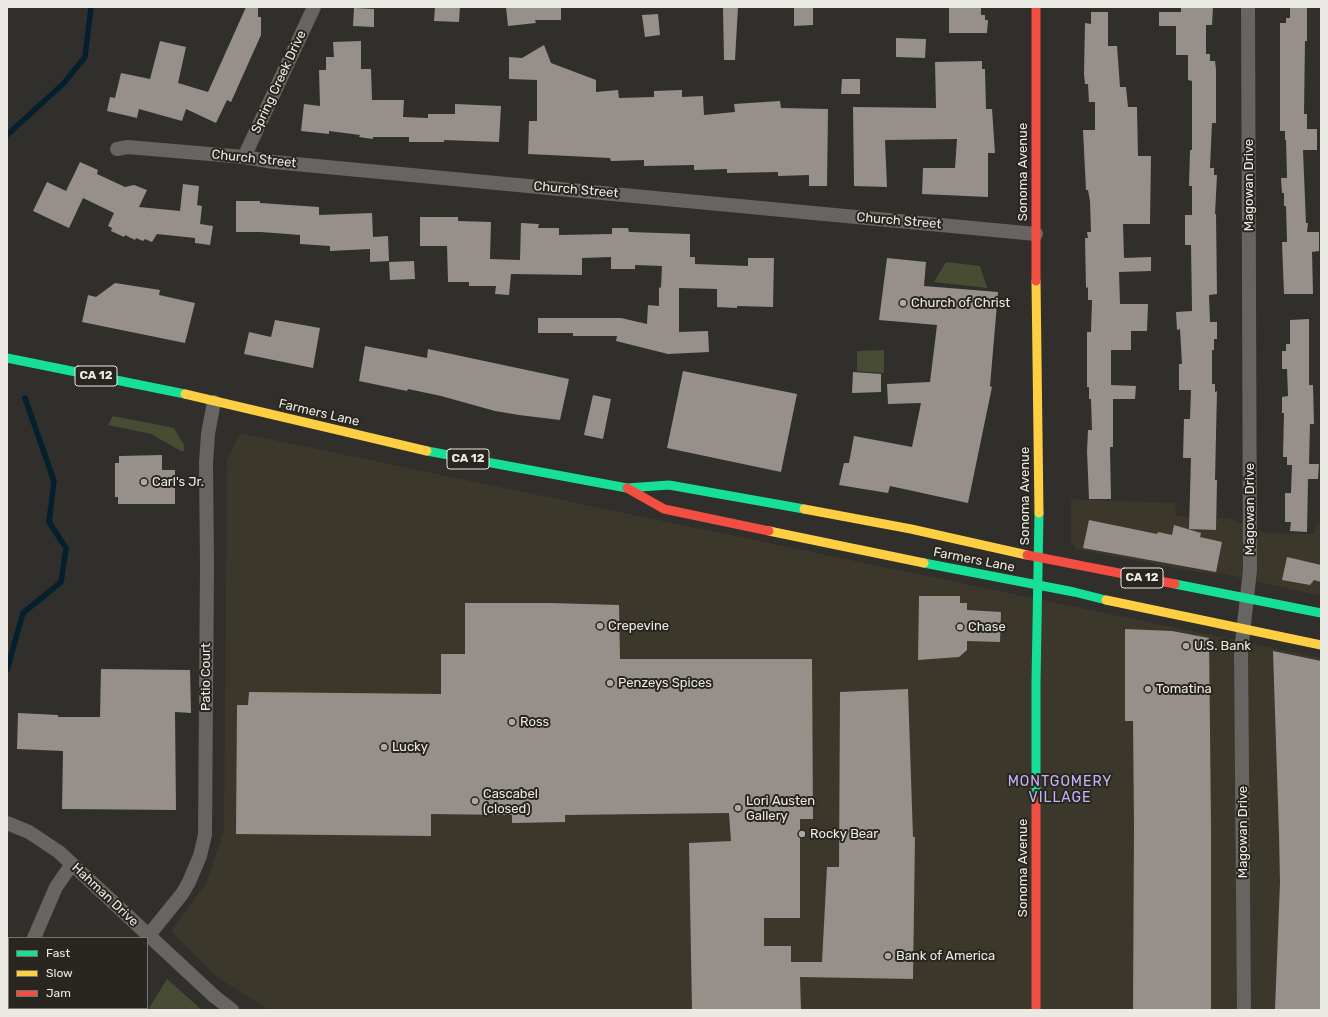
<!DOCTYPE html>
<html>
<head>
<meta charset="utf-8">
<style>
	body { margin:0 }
	#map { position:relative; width:1328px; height:1017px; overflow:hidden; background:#312f2b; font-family:Rubik,sans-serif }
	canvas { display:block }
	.frame { position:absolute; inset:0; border:8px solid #ebe9e4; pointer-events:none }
	.legend { position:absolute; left:8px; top:937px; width:140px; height:72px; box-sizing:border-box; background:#29261f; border:1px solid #77746e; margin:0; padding:5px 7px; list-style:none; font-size:12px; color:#ebe9e4 }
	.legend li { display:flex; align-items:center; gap:8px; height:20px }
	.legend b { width:20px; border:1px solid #77746e }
</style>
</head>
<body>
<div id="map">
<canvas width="1328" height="1017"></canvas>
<div class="frame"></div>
<ul class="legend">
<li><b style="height:5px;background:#16e098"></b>Fast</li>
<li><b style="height:5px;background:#ffcf43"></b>Slow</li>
<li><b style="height:5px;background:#f24e42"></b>Jam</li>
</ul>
</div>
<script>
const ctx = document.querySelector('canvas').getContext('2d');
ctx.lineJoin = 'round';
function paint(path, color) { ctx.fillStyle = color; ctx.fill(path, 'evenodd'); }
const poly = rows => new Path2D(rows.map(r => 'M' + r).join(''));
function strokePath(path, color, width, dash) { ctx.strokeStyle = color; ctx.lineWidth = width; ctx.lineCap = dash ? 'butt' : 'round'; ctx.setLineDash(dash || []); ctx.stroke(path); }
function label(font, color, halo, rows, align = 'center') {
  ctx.font = font + ' Rubik,sans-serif'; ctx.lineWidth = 4; ctx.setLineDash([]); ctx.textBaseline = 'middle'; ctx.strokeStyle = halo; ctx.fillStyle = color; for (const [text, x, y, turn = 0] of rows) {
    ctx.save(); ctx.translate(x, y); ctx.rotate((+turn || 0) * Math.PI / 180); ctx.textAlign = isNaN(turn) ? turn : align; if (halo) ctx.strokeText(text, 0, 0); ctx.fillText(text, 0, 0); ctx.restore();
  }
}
paint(poly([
	[240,433,1321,658,1321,1010,269,1010,217,977,171,931,207,882,224,831,227,460],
	[1071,499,1176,503,1175,515,1195,519,1228,518,1266,533,1315,534,1316,523,1321,523,1321,596,1225,574,1197,572,1076,549,1071,542]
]), '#3c372b');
paint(poly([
	[946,262,980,266,987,288,934,282],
	[884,350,884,373,857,371,857,351],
	[113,416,174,428,184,445,184,451,181,451,151,434,108,425],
	[167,979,202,1010,148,1010]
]), '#474c33');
strokePath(poly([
	[7,135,64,83,85,57,91,7],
	[7,670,23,613,61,582,66,548,49,522,54,481,25,398]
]), '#04202f', 5.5);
paint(poly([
	[246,7,258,7,258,17,261,17,261,35,231,102,227,100,216,123,186,109,182,121,139,109,137,118,107,111,110,97,115,98,121,73,150,79,160,41,186,47,178,83,208,92],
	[435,7,460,7,459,22,434,21],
	[506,7,561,7,561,20,535,20,536,23,508,26],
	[723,7,738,7,735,60,724,60],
	[794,7,813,7,813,25,794,26],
	[949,7,981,7,981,15,985,15,985,20,988,20,987,33,949,33],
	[1181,7,1213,7,1212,25,1206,25,1206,54,1210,54,1210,61,1215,61,1216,69,1216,123,1212,123,1210,168,1214,168,1214,175,1217,175,1215,214,1216,214,1217,294,1209,295,1210,322,1217,322,1217,339,1214,339,1214,350,1212,350,1212,384,1215,384,1215,392,1217,391,1215,480,1217,480,1216,530,1189,529,1191,458,1183,458,1184,419,1190,419,1191,390,1179,390,1179,364,1182,364,1180,329,1177,330,1176,312,1192,311,1191,245,1185,245,1185,215,1192,215,1192,186,1189,186,1190,150,1192,150,1192,81,1188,80,1188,55,1176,55,1176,26,1159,26,1159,12,1181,12],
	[1290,7,1307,7,1307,41,1305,41,1304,114,1307,114,1307,129,1317,129,1317,150,1303,150,1306,223,1308,223,1307,232,1319,232,1319,251,1312,252,1313,294,1284,294,1282,242,1287,242,1286,206,1284,206,1284,193,1282,193,1281,178,1287,178,1286,140,1285,140,1285,131,1280,131,1280,23,1286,23,1286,18,1290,18],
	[354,8,374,9,374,27,353,26],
	[1091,12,1108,12,1108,46,1117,46,1120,87,1126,87,1128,107,1137,107,1138,156,1151,156,1150,224,1123,224,1124,258,1151,257,1151,271,1119,272,1120,304,1148,304,1147,331,1131,331,1131,350,1111,350,1111,385,1136,386,1135,399,1113,399,1113,447,1110,447,1111,499,1089,499,1087,451,1088,430,1092,430,1091,399,1089,399,1089,387,1087,387,1087,332,1091,332,1092,300,1088,300,1088,287,1086,288,1085,238,1088,238,1087,232,1091,232,1090,201,1088,190,1086,190,1083,130,1095,130,1095,102,1089,102,1088,84,1085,84,1084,74,1085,23,1091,24],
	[658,14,660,35,645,37,642,15],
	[896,38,926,39,925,58,896,57],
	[361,41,361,69,371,69,372,100,404,100,403,117,428,118,428,114,455,114,455,104,501,106,499,142,444,140,444,142,409,142,409,137,373,137,373,139,359,137,360,135,329,131,329,134,301,131,304,104,320,106,319,70,326,70,326,57,334,57,333,42],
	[544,45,551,63,596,80,596,92,618,90,619,98,654,97,654,91,682,90,682,97,703,96,704,115,735,112,734,104,780,101,781,108,828,109,827,186,809,186,809,175,778,176,778,172,727,173,727,169,694,170,694,165,644,166,644,160,611,161,610,158,528,154,529,121,537,121,537,80,509,79,509,57,522,58],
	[982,61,982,69,985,69,986,109,992,109,995,153,988,153,988,197,922,194,923,168,955,168,957,139,885,140,887,187,854,186,853,107,936,108,935,62],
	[842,79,860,79,860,94,841,94],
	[80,162,98,170,97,174,125,187,134,185,147,190,139,207,180,211,183,184,199,186,197,205,202,206,200,224,213,226,210,245,195,243,195,238,157,234,152,242,145,239,143,241,136,238,135,240,125,235,124,237,111,231,112,228,108,226,114,213,83,198,69,228,33,211,47,182,66,191],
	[236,201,260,201,260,203,319,207,319,215,372,213,373,237,388,236,389,261,370,262,370,249,330,251,330,246,300,244,300,235,261,232,236,232],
	[420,217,458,217,458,221,491,222,490,259,520,260,521,223,539,224,538,228,559,228,559,235,612,234,612,228,628,228,629,232,690,234,690,257,695,257,695,264,748,266,748,258,774,258,773,307,737,306,737,308,717,307,717,289,679,288,679,332,708,331,709,352,668,354,616,341,617,336,573,336,573,333,538,333,538,318,621,318,647,324,648,305,659,306,659,288,661,287,662,266,635,265,635,269,611,269,611,257,582,258,582,275,511,274,509,295,495,294,496,286,469,286,469,282,448,282,447,246,420,246],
	[887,258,926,262,924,286,998,292,990,386,992,387,968,503,890,486,888,493,839,485,844,463,849,463,854,436,912,447,921,403,888,404,887,384,930,382,937,325,879,320],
	[414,261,415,279,390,280,389,262],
	[115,283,160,290,159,295,195,303,185,343,82,322,88,295,96,297],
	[1309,319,1309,385,1313,385,1314,424,1310,424,1309,464,1319,464,1318,479,1308,479,1307,532,1290,531,1291,522,1285,522,1285,493,1291,493,1292,465,1287,465,1287,457,1283,457,1284,413,1282,413,1282,397,1288,396,1287,369,1282,369,1282,351,1286,351,1286,344,1290,344,1290,320],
	[275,320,320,328,313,368,244,354,249,332,271,337],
	[365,346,427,358,428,349,569,379,560,420,519,415,495,411,441,396,408,389,407,391,359,381],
	[683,371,797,394,781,472,667,448],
	[853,372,881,374,881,392,852,393],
	[593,395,611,399,603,439,584,435],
	[162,455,162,470,175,470,175,504,118,504,118,497,115,497,115,463,119,463,119,456],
	[1089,520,1157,534,1158,532,1172,535,1174,525,1201,533,1200,537,1222,542,1216,572,1083,548],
	[1287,557,1321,565,1321,582,1314,580,1310,585,1282,580],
	[919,596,960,596,960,603,967,603,967,610,1001,612,1000,642,967,641,967,650,959,657,918,660],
	[465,603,550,603,619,605,620,659,812,659,813,819,800,819,800,918,764,918,764,946,791,946,791,962,822,962,827,867,839,867,840,692,908,689,913,837,915,837,913,979,800,977,801,1010,692,1010,689,843,731,841,729,813,565,815,565,822,512,823,512,815,431,814,431,836,236,834,237,705,248,705,249,692,441,694,441,654,465,654],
	[1125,629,1172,631,1209,638,1211,826,1211,1010,1133,1010,1134,825,1133,721,1125,721],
	[1273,651,1321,661,1321,1010,1275,1010,1280,882,1279,834],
	[101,669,190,670,191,713,175,712,176,810,62,809,63,751,17,749,18,713,58,715,58,717,100,717]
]), '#978f8a');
strokePath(poly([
	[117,149,128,147,244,157,274,162,1036,234],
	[244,157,314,7],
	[7,823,29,832,59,852,215,997,232,1010],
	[148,936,182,894,189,882,200,856,205,835,207,565,206,463,208,434,214,402],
	[34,938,56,887,72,864],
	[7,1001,9,996],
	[1244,1010,1241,651,1250,570,1248,7]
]), '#666562', 14);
strokePath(poly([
	[7,358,185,394],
	[427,451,627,488,669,485,804,509],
	[924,563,1074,592,1106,600],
	[1175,584,1321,613],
	[1036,801,1036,682,1039,513]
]), '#16e098', 9);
strokePath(poly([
	[1036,281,1039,513],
	[185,394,427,451],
	[804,509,911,529,1027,555],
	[769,531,924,563],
	[1106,600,1321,645]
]), '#ffcf43', 9);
strokePath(poly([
	[1036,7,1036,281],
	[627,488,664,509,769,531],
	[1027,555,1175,584],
	[1036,801,1036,1010]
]), '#f24e42', 9);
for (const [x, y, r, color] of [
	[903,303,4,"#aaa8a3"],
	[144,482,4,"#aaa8a3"],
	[600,626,4,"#aaa8a3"],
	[960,627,4,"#aaa8a3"],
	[1186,646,4,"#aaa8a3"],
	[610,683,4,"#aaa8a3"],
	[1148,689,4,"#aaa8a3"],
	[512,722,4,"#aaa8a3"],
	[384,747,4,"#aaa8a3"],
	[475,801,4,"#aaa8a3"],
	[738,808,4,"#aaa8a3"],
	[802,834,4,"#aaa8a3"],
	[888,956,4,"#aaa8a3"]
]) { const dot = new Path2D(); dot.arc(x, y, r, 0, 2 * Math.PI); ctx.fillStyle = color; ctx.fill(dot); strokePath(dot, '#29261f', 1.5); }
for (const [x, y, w] of [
	[96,376,42],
	[468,459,42],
	[1142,578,42]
]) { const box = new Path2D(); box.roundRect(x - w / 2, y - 10, w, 20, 3); ctx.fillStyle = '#29261f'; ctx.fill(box); strokePath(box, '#ebe9e4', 1); }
label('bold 12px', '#ebe9e4', null, [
	["CA 12",96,376],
	["CA 12",468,459],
	["CA 12",1142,578]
]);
label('13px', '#ebe9e4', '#29261f', [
	["Spring Creek Drive",279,82,-65],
	["Church Street",254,159,6],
	["Sonoma Avenue",1023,172,-90],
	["Magowan Drive",1249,185,-90],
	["Church Street",576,190,5],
	["Church Street",899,221,5],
	["Farmers Lane",319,413,13],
	["Sonoma Avenue",1025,496,-90],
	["Magowan Drive",1250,509,-90],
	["Farmers Lane",974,560,11],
	["Patio Court",206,677,-90],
	["Magowan Drive",1243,832,-90],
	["Sonoma Avenue",1023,868,-90],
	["Hahman Drive",105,895,43]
]);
label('13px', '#ebe9e4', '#29261f', [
	["Church of Christ",911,303],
	["Carl's Jr.",152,482],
	["Crepevine",608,626],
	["Chase",968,627],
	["U.S. Bank",1194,646],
	["Penzeys Spices",618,683],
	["Tomatina",1156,689],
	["Ross",520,722],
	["Lucky",392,747],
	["Cascabel",483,794],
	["(closed)",483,809],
	["Lori Austen",746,801],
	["Gallery",746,816],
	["Rocky Bear",810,834],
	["Bank of America",896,956]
], 'left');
ctx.letterSpacing = '1px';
label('14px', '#c3b5fc', '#29261f', [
	["MONTGOMERY",1060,782],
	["VILLAGE",1060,798]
]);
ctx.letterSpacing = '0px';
</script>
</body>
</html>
